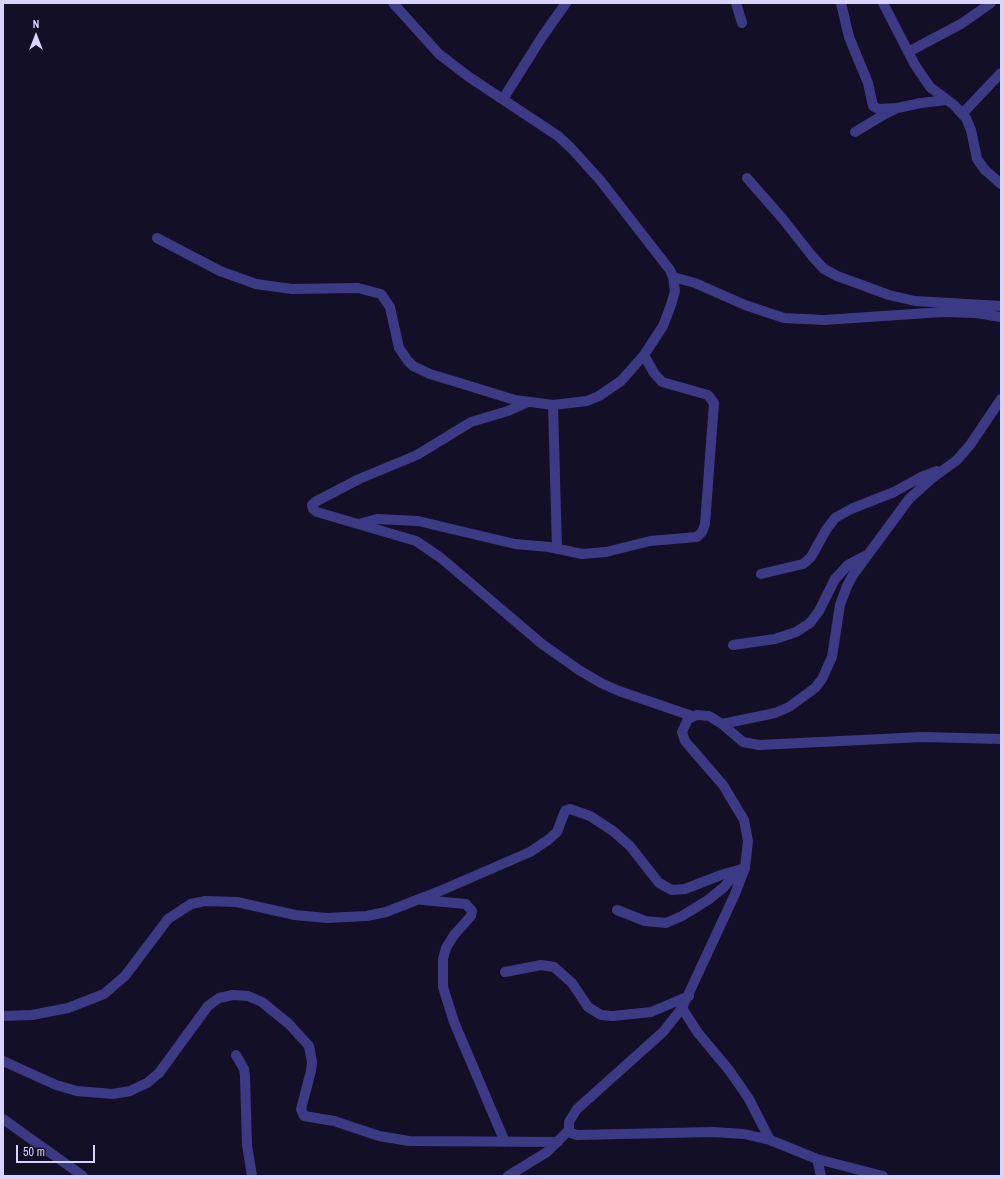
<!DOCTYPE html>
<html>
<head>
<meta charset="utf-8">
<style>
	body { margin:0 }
	#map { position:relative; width:1004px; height:1179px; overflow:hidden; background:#130f26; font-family:"Archivo Narrow",sans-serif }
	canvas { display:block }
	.frame { position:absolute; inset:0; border:4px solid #d9d4ff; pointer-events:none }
	.north { position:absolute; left:16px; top:16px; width:40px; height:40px; -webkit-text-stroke:3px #130f26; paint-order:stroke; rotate:0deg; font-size:11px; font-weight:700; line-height:16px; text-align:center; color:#d9d4ff }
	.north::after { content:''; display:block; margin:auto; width:14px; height:18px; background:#d9d4ff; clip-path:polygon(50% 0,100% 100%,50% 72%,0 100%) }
	.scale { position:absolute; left:16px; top:1145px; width:79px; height:18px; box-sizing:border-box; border:2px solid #d9d4ff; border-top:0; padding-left:5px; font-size:12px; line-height:14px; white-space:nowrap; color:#d9d4ff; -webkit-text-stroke:3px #130f26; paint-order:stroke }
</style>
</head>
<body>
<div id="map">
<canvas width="1004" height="1179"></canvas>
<div class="frame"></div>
<div class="north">N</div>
<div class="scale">50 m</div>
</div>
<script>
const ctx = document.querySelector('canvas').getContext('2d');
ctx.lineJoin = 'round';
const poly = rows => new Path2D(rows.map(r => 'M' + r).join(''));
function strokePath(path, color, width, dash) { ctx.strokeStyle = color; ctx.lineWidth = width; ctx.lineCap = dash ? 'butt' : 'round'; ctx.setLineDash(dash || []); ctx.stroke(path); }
strokePath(poly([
	[736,3,742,23],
	[841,3,849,37,868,83,873,106,878,109,897,108],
	[883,3,915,65,930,87,954,105,966,118,971,130,977,159,985,170,1001,184],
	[908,52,961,24,991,3],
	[503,99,542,37,566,3],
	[963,113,1001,73],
	[855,132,885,114,897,108,921,103,946,100],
	[747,178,782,218,812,256,824,269,837,276,889,295,915,301,1001,306],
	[157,238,220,271,256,284,292,289,358,288,381,294,390,307,399,348,408,361,413,366,430,374,463,384,515,400,553,405,587,401,599,396,621,381,644,355,663,326,671,305,675,291,673,277,670,270,600,180,571,148,558,136,469,77,439,54,393,3],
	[673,277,695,283,745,305,784,318,824,320,943,312,976,313,1001,317],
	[528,402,508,411,471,422,417,455,359,479,315,502,312,505,313,509,317,512,416,541,441,558,542,644,579,670,601,683,619,691,692,716],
	[553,405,557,549],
	[359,524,377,519,418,521,515,544,549,547,582,554,606,552,650,541,697,537,702,532,705,524,714,403,708,395,662,382,654,373,644,355],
	[761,574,803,564,811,557,826,530,835,518,851,509,894,492,921,477,937,471],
	[733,645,775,639,796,632,810,623,819,611,835,579,848,565,865,556],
	[722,724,775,713,789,707,815,688,822,679,832,657,840,605,847,586,853,575,909,499,931,479,957,460,970,445,1001,399],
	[422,900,466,904,472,911,471,916,454,935,446,948,443,959,443,987,454,1022,505,1142],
	[617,910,645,921,666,923,682,916,708,900,724,887,739,870],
	[505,972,541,965,554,967,572,983,588,1007,601,1015,613,1016,651,1012,689,996],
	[682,1008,698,1033,729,1070,749,1099,770,1140],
	[3,1016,32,1015,68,1008,104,994,125,976,168,919,191,904,205,901,237,902,295,915,327,918,367,916,386,912,440,891,530,852,548,840,557,832,565,811,570,809,590,816,613,831,630,846,659,883,672,890,685,889,721,875,745,868],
	[236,1055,244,1069,245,1076,247,1145,252,1176],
	[3,1061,56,1085,77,1091,113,1094,130,1091,147,1083,159,1073,208,1006,219,998,233,995,248,996,262,1002,289,1024,309,1046,312,1062,311,1071,301,1109,304,1116,334,1121,379,1136,409,1141,558,1142],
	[3,1119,83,1176],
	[817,1159,821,1176],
	[508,1176,547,1152,569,1130],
	[883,1176,817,1159,770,1140,744,1134,713,1132,577,1135,571,1133,569,1130,569,1122,577,1109,663,1032,682,1008,735,894,745,868,748,841,744,820,723,785,685,741,682,732,688,719,697,715,709,716,722,724,743,742,759,745,923,737,1001,739]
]), '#3d3a85', 10);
</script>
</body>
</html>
